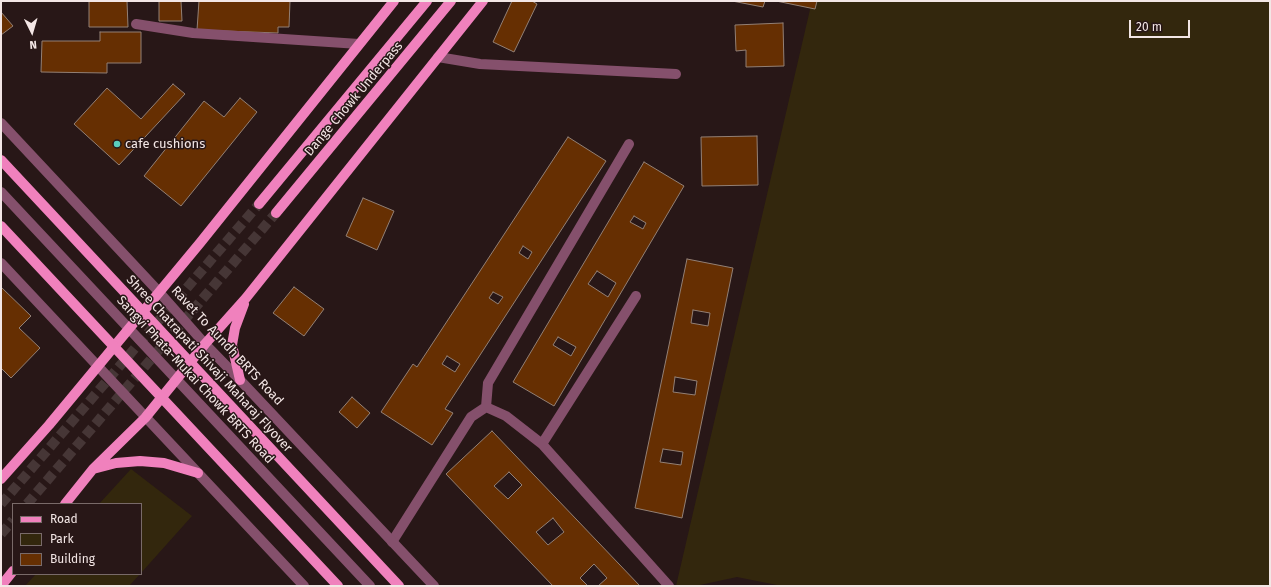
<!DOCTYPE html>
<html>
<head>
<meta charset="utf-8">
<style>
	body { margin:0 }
	#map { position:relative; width:1271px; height:587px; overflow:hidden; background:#281717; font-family:"Fira Sans",sans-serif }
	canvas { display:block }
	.frame { position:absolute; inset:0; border:2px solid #f3e6e5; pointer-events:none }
	.legend { position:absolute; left:12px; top:503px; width:130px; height:72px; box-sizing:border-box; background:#281717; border:1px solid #796a69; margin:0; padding:5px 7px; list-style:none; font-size:12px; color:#f3e6e5 }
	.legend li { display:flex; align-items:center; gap:8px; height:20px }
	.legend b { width:20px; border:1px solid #796a69 }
	.north { position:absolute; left:12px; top:12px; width:40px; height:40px; -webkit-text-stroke:3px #281717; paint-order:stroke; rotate:175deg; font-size:11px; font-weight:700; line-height:16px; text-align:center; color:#f3e6e5 }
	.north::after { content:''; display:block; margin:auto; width:14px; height:18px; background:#f3e6e5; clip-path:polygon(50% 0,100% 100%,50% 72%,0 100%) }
	.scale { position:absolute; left:1129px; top:20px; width:61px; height:18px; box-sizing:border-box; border:2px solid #f3e6e5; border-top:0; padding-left:5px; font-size:12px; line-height:14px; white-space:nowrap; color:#f3e6e5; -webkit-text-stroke:3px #281717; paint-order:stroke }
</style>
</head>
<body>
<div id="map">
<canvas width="1271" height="587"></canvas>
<div class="frame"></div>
<ul class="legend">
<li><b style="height:5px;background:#f081bd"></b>Road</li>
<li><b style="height:11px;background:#33270d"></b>Park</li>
<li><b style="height:11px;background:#662f02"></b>Building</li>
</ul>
<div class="north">N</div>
<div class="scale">20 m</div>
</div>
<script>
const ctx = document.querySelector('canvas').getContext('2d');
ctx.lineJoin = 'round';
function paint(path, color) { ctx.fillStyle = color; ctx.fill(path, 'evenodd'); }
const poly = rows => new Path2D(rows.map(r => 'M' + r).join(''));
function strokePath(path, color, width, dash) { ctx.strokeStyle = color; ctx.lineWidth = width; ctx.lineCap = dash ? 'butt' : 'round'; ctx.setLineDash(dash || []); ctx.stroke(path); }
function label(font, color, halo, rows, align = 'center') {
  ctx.font = font + ' "Fira Sans",sans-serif'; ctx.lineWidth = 3; ctx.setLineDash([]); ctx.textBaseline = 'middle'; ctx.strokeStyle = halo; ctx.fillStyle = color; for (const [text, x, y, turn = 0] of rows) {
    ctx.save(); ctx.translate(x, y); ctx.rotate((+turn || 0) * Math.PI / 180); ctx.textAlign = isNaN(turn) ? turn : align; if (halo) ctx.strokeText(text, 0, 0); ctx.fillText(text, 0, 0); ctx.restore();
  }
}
paint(poly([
	[812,1,1270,1,1270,586,782,586,737,577,695,586,676,586],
	[131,469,192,516,141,573,141,504,99,504],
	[36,574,140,574,129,586,25,586]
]), '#33270d');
const building = poly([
	[89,1,127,1,128,27,89,27,89,1],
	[159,1,181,1,182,21,159,21,159,1],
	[199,1,290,1,289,27,278,27,278,33,197,30,199,1],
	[512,1,532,1,537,4,514,52,493,42,512,1],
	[732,1,765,1,763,7,732,1],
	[776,1,817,1,815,9,776,1],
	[1,12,13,26,1,35,1,12],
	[783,23,784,66,746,67,746,50,736,51,735,25,783,23],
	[100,32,141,32,141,63,107,63,107,73,41,72,42,41,100,41,100,32],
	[173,84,185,94,119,165,74,124,107,88,141,119,173,84],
	[240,98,257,112,181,206,144,176,204,101,224,117,240,98],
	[757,136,758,185,702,186,701,137,757,136],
	[568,137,606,161,445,409,453,413,432,445,381,412,413,364,417,367,568,137],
	[523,246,532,252,528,259,519,253,523,246],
	[493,292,503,297,498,304,489,298,493,292],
	[447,356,460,364,455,372,442,364,447,356],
	[644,162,684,186,554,406,513,382,644,162],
	[634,216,646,223,643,229,630,222,634,216],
	[597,271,616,283,608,297,588,284,597,271],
	[558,337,576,347,571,356,553,345,558,337],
	[363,198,394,211,377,250,346,236,363,198],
	[687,259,733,268,682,518,635,508,687,259],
	[693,310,710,313,708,326,691,323,693,310],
	[675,377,697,381,695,395,673,392,675,377],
	[663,449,683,452,681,465,660,462,663,449],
	[1,287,31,316,19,328,40,348,11,378,1,368,1,287],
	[294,287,324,309,304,336,273,313,294,287],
	[352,397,370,413,357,428,339,412,352,397],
	[492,431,640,586,598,586,607,578,594,564,580,578,588,586,553,586,446,474,492,431],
	[509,472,522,485,508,499,494,486,509,472],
	[553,518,564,532,548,545,536,532,553,518]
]);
paint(building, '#662f02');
strokePath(building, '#938075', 1);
strokePath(poly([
	[1,504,259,204],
	[27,504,276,213],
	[1,534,13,520]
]), '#463636', 10, [10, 5]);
strokePath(poly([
	[438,57,480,64,676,74],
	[1,192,370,586],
	[486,407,488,383,629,144],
	[542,444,669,586],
	[392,542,471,417,486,407,506,416,542,444,636,296]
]), '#85506c', 10);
strokePath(poly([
	[136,24,193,33,359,44]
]), '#85506c', 10);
strokePath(poly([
	[1,123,159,292,205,344,240,380,434,586],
	[1,263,304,586]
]), '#85506c', 10);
strokePath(poly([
	[259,204,427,1],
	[276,213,451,1],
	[240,380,232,345,235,328,244,304],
	[93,469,116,463,140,461,164,463,198,473],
	[1,479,49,425,200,243,394,1],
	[65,504,93,469,145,418,205,344,246,298,483,1],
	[1,586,13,571]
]), '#f081bd', 10);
strokePath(poly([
	[1,160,399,586],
	[1,226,338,586]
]), '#f081bd', 10);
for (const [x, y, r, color] of [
	[117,144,4,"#5acebc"]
]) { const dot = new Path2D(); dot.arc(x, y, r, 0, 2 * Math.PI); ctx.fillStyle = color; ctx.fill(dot); strokePath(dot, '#281717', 1.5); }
label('13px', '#f3e6e5', '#281717', [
	["Dange Chowk Underpass",354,99,-50],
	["Ravet To Aundh BRTS Road",227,346,47],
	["Shree Chatrapati Shivaji Maharaj Flyover",209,364,47],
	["Sangvi Phata-Mukai Chowk BRTS Road",195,380,47]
]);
label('13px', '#f3e6e5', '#281717', [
	["cafe cushions",125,144]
], 'left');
</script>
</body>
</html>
